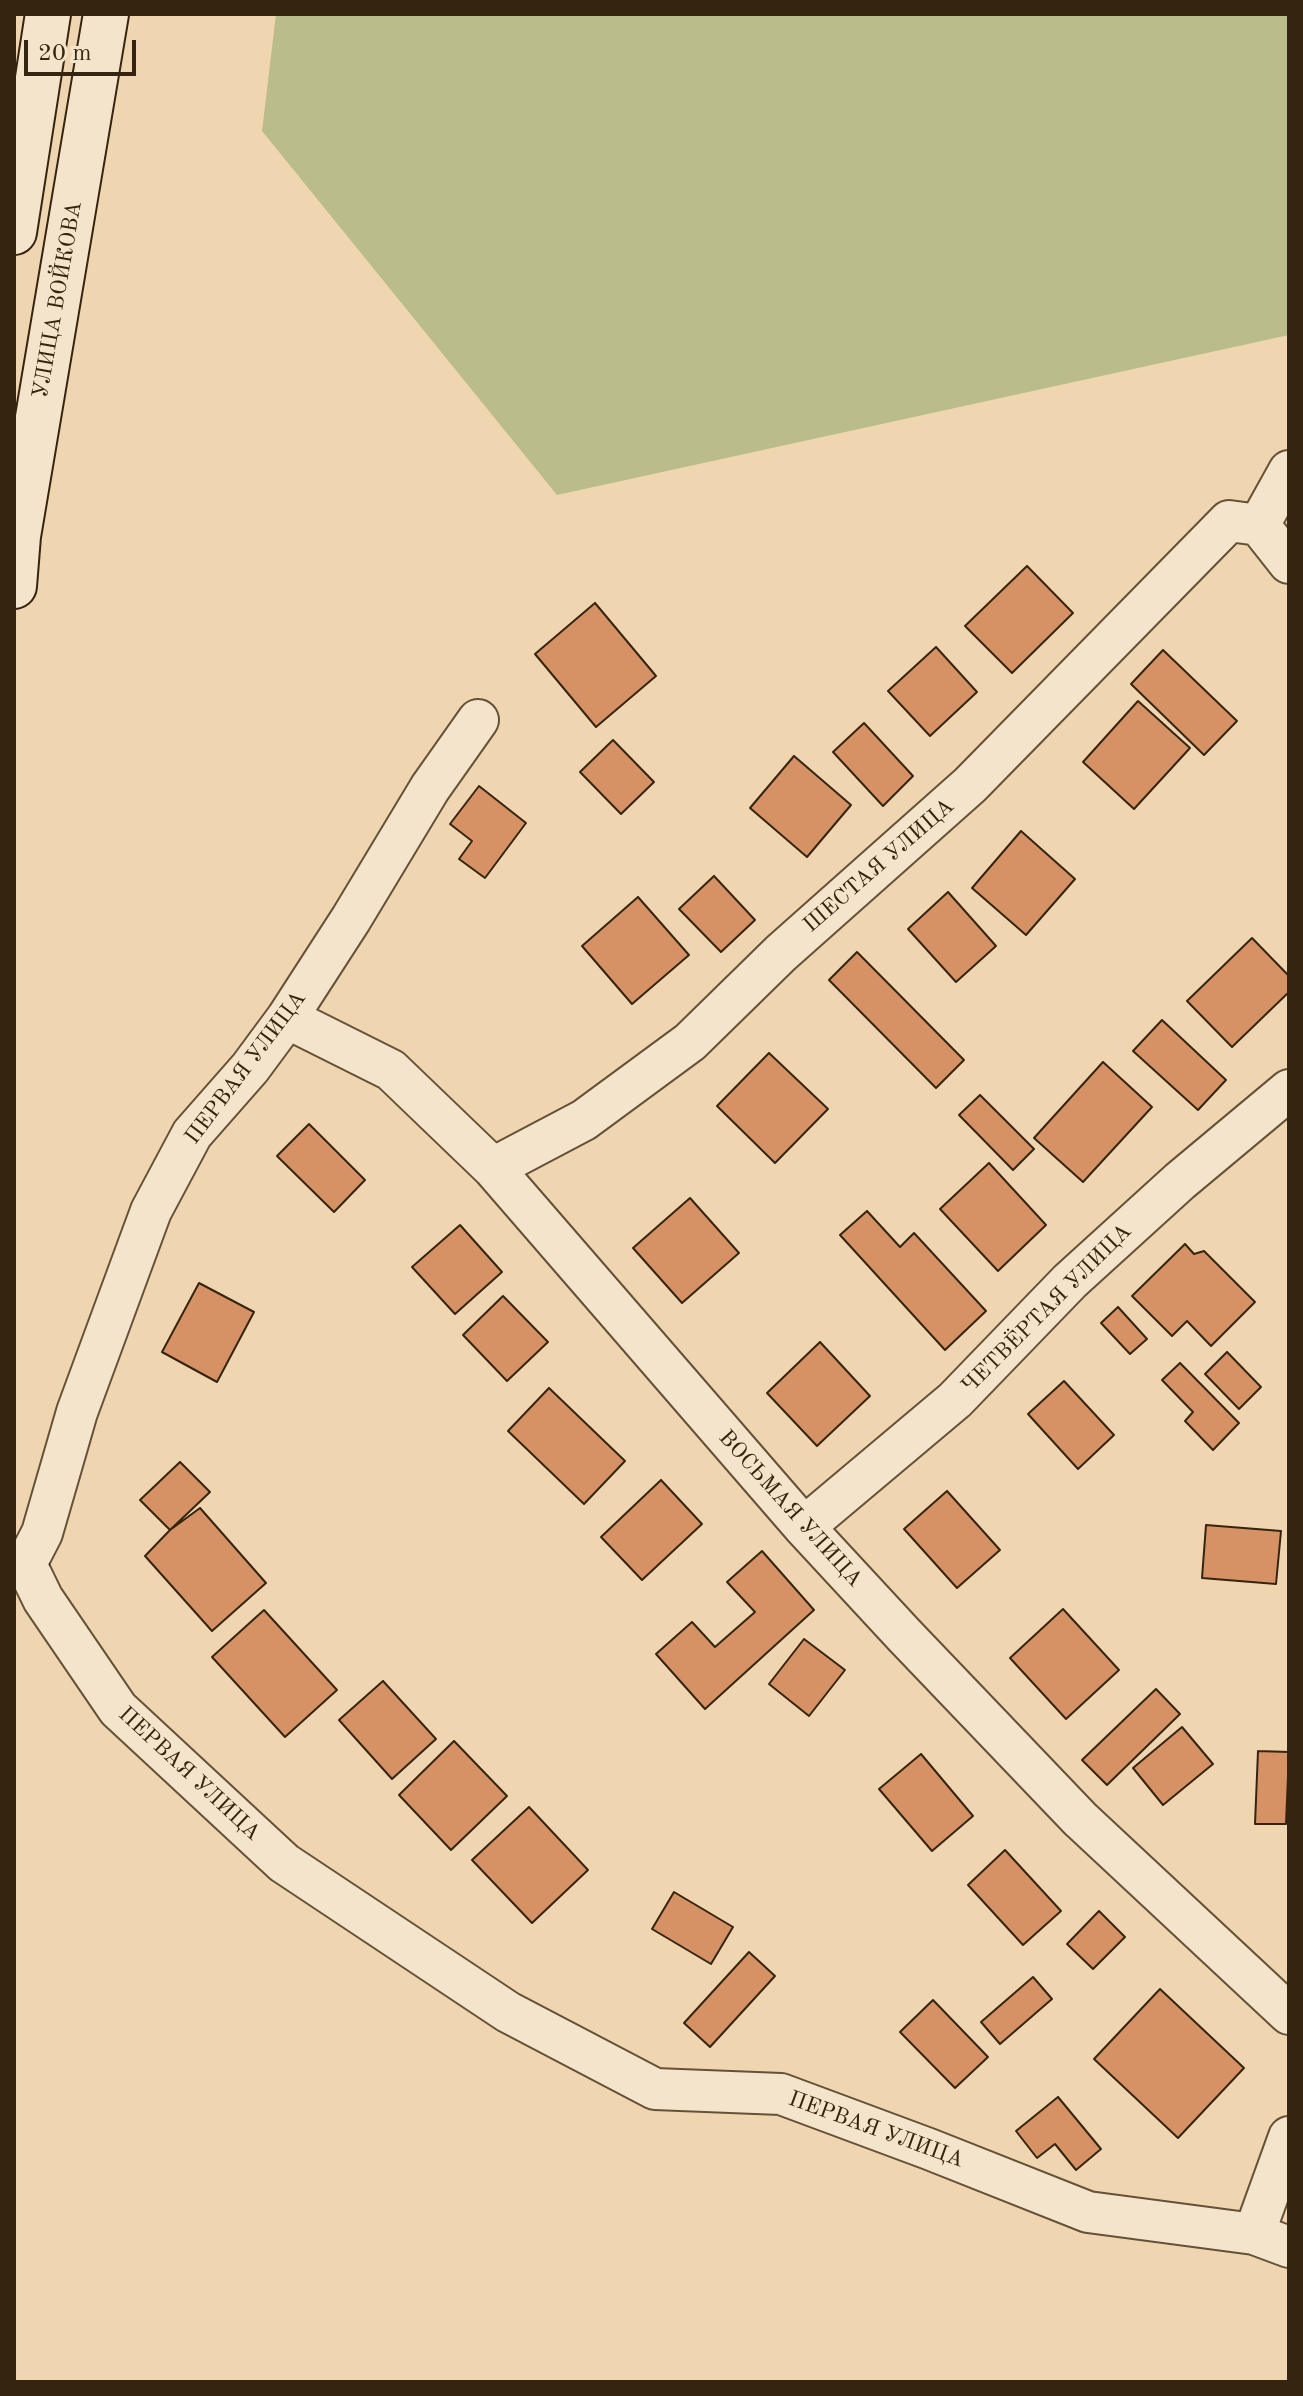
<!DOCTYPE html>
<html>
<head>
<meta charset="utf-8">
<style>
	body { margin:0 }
	#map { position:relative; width:1303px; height:2396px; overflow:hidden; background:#f0d6b0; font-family:"Old Standard TT",serif }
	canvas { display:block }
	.frame { position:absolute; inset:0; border:16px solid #352510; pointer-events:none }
	.scale { position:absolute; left:24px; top:40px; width:112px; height:36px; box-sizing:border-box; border:4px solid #352510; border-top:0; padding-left:10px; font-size:24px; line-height:28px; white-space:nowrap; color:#352510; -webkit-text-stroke:6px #f5e4cc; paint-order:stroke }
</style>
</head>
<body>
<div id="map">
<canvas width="1303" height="2396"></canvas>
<div class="frame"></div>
<div class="scale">20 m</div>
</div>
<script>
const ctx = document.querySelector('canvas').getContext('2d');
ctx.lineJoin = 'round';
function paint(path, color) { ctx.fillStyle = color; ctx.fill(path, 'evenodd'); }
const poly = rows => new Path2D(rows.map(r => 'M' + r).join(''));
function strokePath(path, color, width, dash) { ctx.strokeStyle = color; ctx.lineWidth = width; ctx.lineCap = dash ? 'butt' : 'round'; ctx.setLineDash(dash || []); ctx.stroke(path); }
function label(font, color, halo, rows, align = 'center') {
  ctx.font = font + ' "Old Standard TT",serif'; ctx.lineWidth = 6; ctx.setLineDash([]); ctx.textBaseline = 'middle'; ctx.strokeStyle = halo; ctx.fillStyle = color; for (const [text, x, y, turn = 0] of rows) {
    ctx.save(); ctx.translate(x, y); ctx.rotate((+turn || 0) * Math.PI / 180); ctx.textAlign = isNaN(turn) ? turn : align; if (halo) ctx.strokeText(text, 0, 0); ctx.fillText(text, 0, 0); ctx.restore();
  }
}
paint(poly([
	[276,14,1289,14,1289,335,557,495,262,131]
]), '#babd8b');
const building = poly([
	[1027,566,1073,613,1012,673,965,626,1027,566],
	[595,603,656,676,596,727,535,654,595,603],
	[936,647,977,692,930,736,888,691,936,647],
	[1163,650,1237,721,1204,755,1131,684,1163,650],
	[1138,701,1190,748,1134,809,1083,762,1138,701],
	[864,723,913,776,883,806,833,752,864,723],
	[613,740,654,782,621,814,580,772,613,740],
	[794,756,851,805,807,857,750,808,794,756],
	[479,786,526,823,485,878,459,859,472,841,450,824,479,786],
	[1021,831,1075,879,1026,935,972,888,1021,831],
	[714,876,755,920,721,952,679,909,714,876],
	[948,892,996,946,956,982,908,929,948,892],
	[638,897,689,955,632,1004,582,946,638,897],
	[1252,938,1289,976,1289,992,1232,1047,1187,1001,1252,938],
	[857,952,964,1060,936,1088,829,980,857,952],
	[1162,1020,1226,1080,1198,1110,1133,1051,1162,1020],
	[769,1053,828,1109,775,1163,717,1106,769,1053],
	[1103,1062,1152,1107,1083,1182,1034,1138,1103,1062],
	[980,1095,1034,1149,1013,1170,959,1115,980,1095],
	[309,1124,365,1180,334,1212,277,1156,309,1124],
	[989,1163,1046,1225,998,1271,940,1209,989,1163],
	[690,1198,739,1253,682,1303,633,1248,690,1198],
	[867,1211,900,1247,914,1233,986,1311,945,1350,840,1235,867,1211],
	[460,1225,502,1272,455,1314,412,1267,460,1225],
	[1185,1244,1194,1254,1204,1251,1255,1302,1211,1346,1187,1321,1172,1336,1132,1296,1185,1244],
	[199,1283,254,1312,217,1382,162,1352,199,1283],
	[503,1296,548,1342,507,1381,463,1335,503,1296],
	[1118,1307,1147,1339,1130,1354,1101,1323,1118,1307],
	[820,1342,870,1396,817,1446,767,1393,820,1342],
	[1227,1352,1261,1387,1239,1409,1205,1374,1227,1352],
	[1180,1363,1239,1423,1213,1450,1185,1421,1193,1412,1162,1380,1180,1363],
	[1064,1381,1114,1435,1078,1469,1028,1414,1064,1381],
	[549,1388,625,1461,584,1504,508,1431,549,1388],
	[180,1462,210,1492,170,1530,140,1500,180,1462],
	[661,1480,702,1524,642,1580,601,1537,661,1480],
	[947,1491,1000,1550,957,1588,904,1529,947,1491],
	[200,1508,266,1583,212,1631,145,1556,170,1530,200,1508],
	[1206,1525,1281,1531,1276,1584,1202,1578,1206,1525],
	[762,1551,814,1610,705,1709,656,1654,692,1622,715,1647,755,1612,727,1582,762,1551],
	[1063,1609,1119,1670,1066,1719,1010,1658,1063,1609],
	[264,1610,337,1690,285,1737,212,1657,264,1610],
	[804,1639,845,1670,809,1716,769,1684,804,1639],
	[383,1681,436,1739,392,1779,339,1720,383,1681],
	[1156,1689,1180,1714,1107,1785,1082,1760,1156,1689],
	[1182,1727,1213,1764,1163,1805,1133,1768,1182,1727],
	[454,1741,507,1796,451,1850,399,1795,454,1741],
	[1258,1751,1289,1752,1286,1824,1255,1824,1258,1751],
	[921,1754,973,1816,932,1851,879,1789,921,1754],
	[529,1807,588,1870,532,1923,472,1860,529,1807],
	[1005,1850,1061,1911,1023,1945,968,1885,1005,1850],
	[674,1892,733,1927,711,1964,652,1929,674,1892],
	[1099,1911,1125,1937,1093,1969,1067,1944,1099,1911],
	[749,1952,775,1976,710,2047,684,2023,749,1952],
	[1033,1977,1052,1999,1000,2044,981,2022,1033,1977],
	[1160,1989,1244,2068,1178,2138,1094,2059,1160,1989],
	[933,2000,988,2057,955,2088,900,2032,933,2000],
	[1058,2097,1101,2149,1076,2170,1055,2144,1037,2158,1016,2131,1058,2097]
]);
paint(building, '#d69265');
strokePath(building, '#352510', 2);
const street = poly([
	[1259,525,1289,471],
	[478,720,430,788,351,919,287,1018,250,1068,192,1134,151,1211,77,1412,42,1533,26,1564,43,1599,118,1709,284,1863,508,2012,655,2089,781,2094,929,2149,1088,2212,1254,2234,1289,2247],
	[287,1018,391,1070,493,1168,804,1527,904,1635,1080,1819,1289,2014],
	[493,1168,584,1120,690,1042,781,953,970,785,1229,521,1259,525,1289,563],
	[804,1527,955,1400,1070,1281,1180,1181,1289,1090],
	[1254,2234,1289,2137]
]);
const secondary = poly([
	[14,232,48,14],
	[14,586,18,536,106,14],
	[14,1565,26,1564]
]);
strokePath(street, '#645138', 44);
strokePath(secondary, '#352510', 48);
strokePath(street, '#f5e4cc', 40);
strokePath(secondary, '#f5e4cc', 44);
label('22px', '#352510', '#f5e4cc', [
	["УЛИЦА ВОЙКОВА",58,300,-80],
	["ШЕСТАЯ УЛИЦА",879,866,-41],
	["ПЕРВАЯ УЛИЦА",246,1068,-53],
	["ЧЕТВЁРТАЯ УЛИЦА",1047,1309,-45],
	["ВОСЬМАЯ УЛИЦА",790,1509,48],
	["ПЕРВАЯ УЛИЦА",189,1774,43],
	["ПЕРВАЯ УЛИЦА",876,2130,20]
]);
</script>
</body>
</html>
